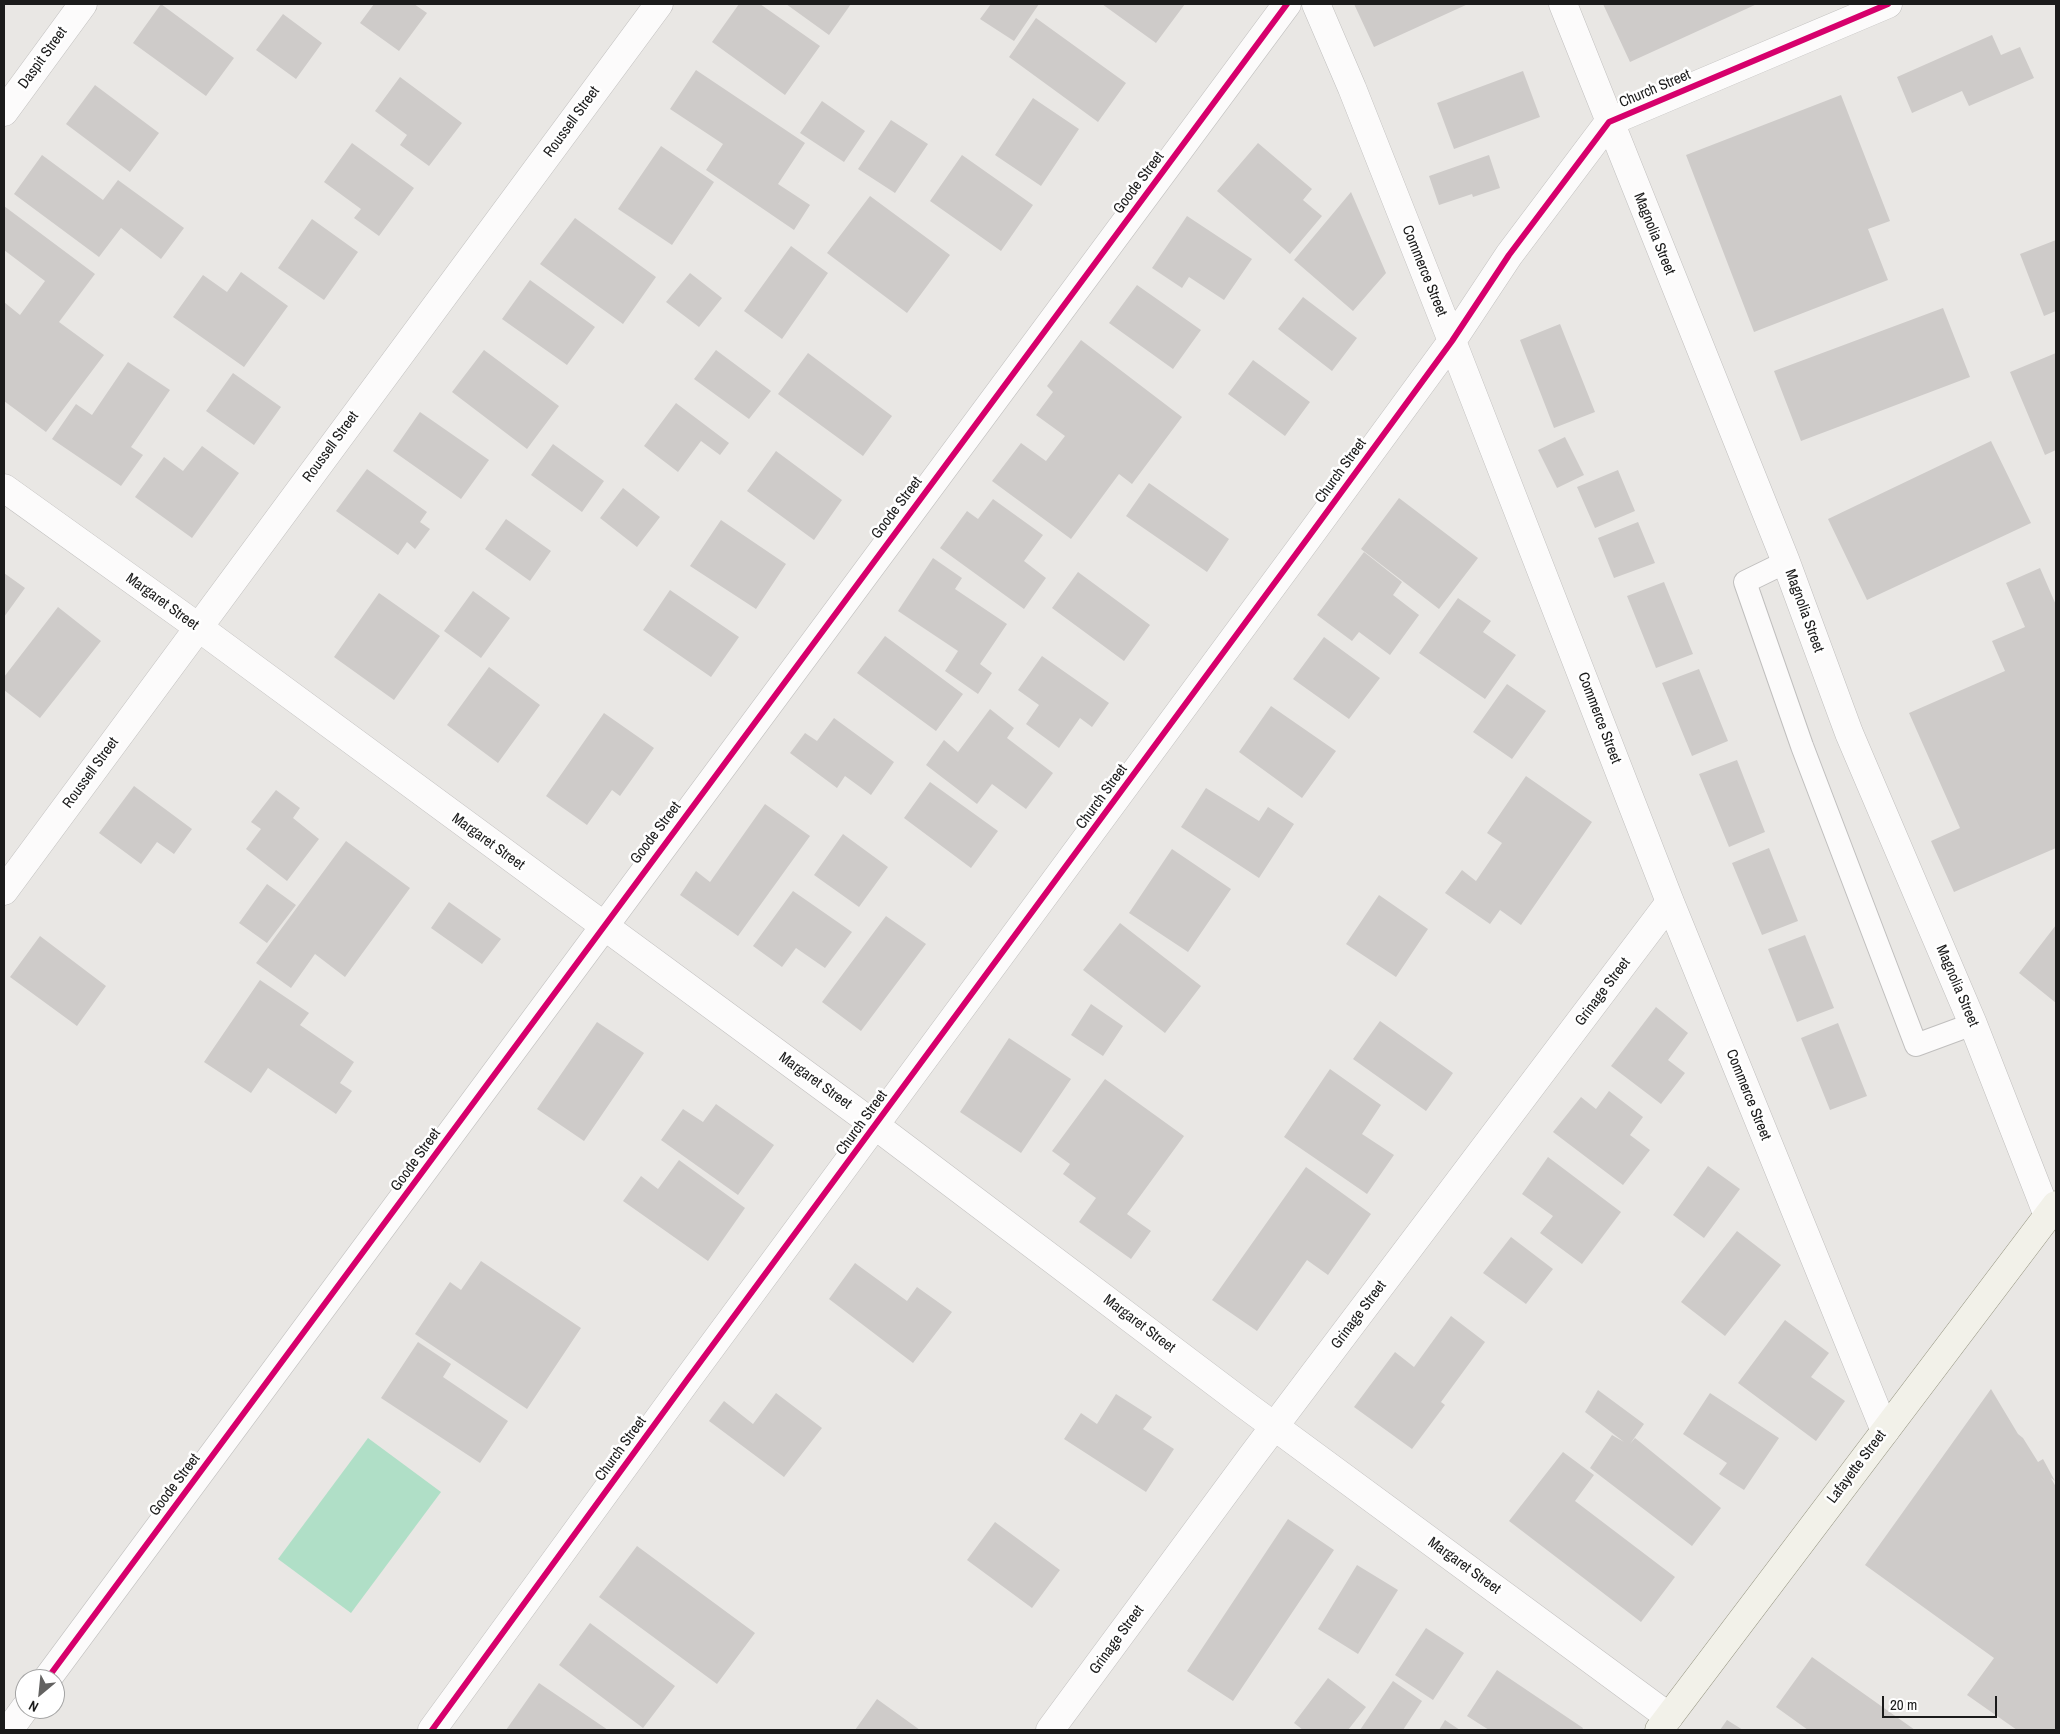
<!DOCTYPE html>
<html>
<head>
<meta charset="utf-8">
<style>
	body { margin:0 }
	#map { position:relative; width:2060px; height:1734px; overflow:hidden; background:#e9e7e4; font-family:"Archivo Narrow",sans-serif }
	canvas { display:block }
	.frame { position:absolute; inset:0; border:5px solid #1b1b1b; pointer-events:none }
	.north { position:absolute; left:15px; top:1669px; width:50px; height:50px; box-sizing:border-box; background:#fff; border:1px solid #a4a4a4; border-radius:50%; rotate:208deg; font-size:14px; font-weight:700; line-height:20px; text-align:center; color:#1b1b1b }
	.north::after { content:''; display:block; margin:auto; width:18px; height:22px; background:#636261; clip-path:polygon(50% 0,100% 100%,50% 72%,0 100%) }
	.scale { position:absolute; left:1882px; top:1696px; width:115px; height:22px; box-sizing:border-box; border:2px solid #1b1b1b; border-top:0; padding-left:6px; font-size:15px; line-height:18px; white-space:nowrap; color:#1b1b1b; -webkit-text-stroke:4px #fff; paint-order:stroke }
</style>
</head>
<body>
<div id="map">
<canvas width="2060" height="1734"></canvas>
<div class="frame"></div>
<div class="north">N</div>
<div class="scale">20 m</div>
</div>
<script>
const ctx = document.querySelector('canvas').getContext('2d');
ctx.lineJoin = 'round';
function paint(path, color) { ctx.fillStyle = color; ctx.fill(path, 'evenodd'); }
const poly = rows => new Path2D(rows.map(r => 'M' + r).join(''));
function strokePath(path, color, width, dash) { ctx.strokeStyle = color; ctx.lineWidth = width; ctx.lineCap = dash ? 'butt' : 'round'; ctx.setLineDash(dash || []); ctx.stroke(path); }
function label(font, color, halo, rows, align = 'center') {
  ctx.font = font + ' "Archivo Narrow",sans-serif'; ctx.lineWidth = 5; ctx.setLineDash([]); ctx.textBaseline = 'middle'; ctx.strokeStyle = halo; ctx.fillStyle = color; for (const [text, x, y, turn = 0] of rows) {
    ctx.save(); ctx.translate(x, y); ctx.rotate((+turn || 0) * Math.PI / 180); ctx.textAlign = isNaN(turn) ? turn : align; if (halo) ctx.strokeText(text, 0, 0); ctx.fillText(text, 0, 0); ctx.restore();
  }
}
paint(poly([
	[368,1438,441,1492,351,1613,278,1559]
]), '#b0dfc7');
paint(poly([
	[161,4,234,58,206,96,133,43],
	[374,4,414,4,427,13,399,51,360,23],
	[739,4,760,4,820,46,785,95,712,42],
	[786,4,851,4,829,35],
	[991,4,1039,4,1014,41,980,19],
	[1102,4,1185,4,1156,43],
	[1354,4,1468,4,1374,47],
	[1603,4,1757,4,1630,62],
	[283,14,322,43,296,79,256,50],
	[1036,18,1126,83,1098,122,1009,57],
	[1992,35,2001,55,2020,47,2034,78,1969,106,1962,91,1912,113,1897,77],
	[696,70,805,143,778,184,810,205,794,230,706,170,723,144,670,109],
	[1523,71,1540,117,1454,149,1437,103],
	[400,77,462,123,429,166,400,145,407,135,375,111],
	[95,85,159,133,130,172,66,124],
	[1841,95,1890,221,1868,229,1888,280,1754,332,1686,155],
	[1033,98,1079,129,1041,186,995,155],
	[822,101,865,131,844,162,800,133],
	[891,120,928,144,895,193,858,169],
	[352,143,414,188,379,236,354,218,361,209,324,182],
	[1258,143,1312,189,1303,200,1322,216,1290,254,1217,191],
	[661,146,714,182,672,245,618,209],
	[42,155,103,200,118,180,184,228,161,259,121,228,99,257,14,194],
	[962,155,1033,205,1001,251,930,201],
	[1489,155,1500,188,1473,197,1472,194,1439,205,1429,176],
	[1351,192,1386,273,1353,311,1294,260],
	[870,196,950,255,907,313,827,253],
	[4,206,95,274,59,322,104,355,46,432,4,401,4,302,20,315,45,281,4,250],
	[1187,216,1252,259,1224,300,1189,277,1182,288,1152,268],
	[575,218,656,277,623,324,540,264],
	[312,219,358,252,324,300,278,268],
	[2056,240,2056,311,2044,316,2020,254],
	[791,246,828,273,782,339,744,311],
	[241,272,288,306,244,367,173,317,203,275,227,292],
	[690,273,722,298,699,327,666,302],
	[530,280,595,327,567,365,502,319],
	[1137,285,1201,330,1173,369,1109,323],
	[1303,297,1357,338,1332,371,1278,329],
	[1943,308,1970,377,1801,441,1774,371],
	[1560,324,1595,412,1554,428,1520,340],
	[1081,340,1182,417,1132,484,1119,474,1071,539,992,481,1021,443,1046,461,1065,436,1036,415,1053,392,1047,386],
	[484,350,559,406,527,449,452,392],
	[716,350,771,391,749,419,694,379],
	[808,353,892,416,863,456,778,394],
	[2056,353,2056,450,2045,455,2010,372],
	[1253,360,1310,402,1285,436,1228,394],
	[128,362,170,390,131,447,143,455,121,486,52,439,76,404,92,415],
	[233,373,281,407,254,445,206,411],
	[676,403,729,443,720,455,701,441,678,472,644,446],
	[420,412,489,460,461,499,393,451],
	[1565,437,1584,475,1557,488,1538,450],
	[1991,441,2031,523,1867,600,1828,519],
	[553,444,604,481,582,512,531,475],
	[202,446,239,473,192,538,135,497,164,457,183,471],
	[776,451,842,500,814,540,747,491],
	[367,469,427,512,420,522,430,529,415,549,407,542,398,555,336,511],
	[1618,470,1635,511,1595,528,1577,487],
	[1149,483,1229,539,1207,572,1126,516],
	[623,488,660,517,637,547,600,518],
	[1399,498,1478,558,1439,609,1361,549],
	[993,499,1043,535,1024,561,1046,578,1024,609,940,548,967,511,978,519],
	[506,519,551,551,530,581,485,549],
	[721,520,786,564,756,609,690,566],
	[1638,522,1655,563,1614,578,1598,538],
	[1364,552,1402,582,1393,595,1419,615,1390,655,1359,632,1352,641,1317,615],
	[933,558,962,578,955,589,1007,624,980,664,992,673,978,694,945,671,958,651,898,611],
	[2040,568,2056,605,2056,848,1954,892,1931,841,1960,828,1909,713,2005,671,1992,641,2025,627,2006,583],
	[1078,572,1150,625,1124,661,1052,608],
	[4,573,25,588,4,617],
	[1664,582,1693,654,1656,668,1627,596],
	[670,590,739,637,711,677,643,630],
	[473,591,510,618,481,658,444,631],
	[379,593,440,636,394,700,334,657],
	[1458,598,1491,621,1483,632,1516,655,1485,699,1419,653],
	[58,607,101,641,40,718,4,690,4,677],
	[885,636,963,694,936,731,857,673],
	[1324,637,1380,678,1349,719,1293,679],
	[1042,656,1109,703,1092,727,1080,718,1059,748,1026,724,1039,705,1018,690],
	[489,667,540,705,498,763,447,725],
	[1699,669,1728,741,1692,756,1662,683],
	[1507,684,1546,711,1512,759,1473,732],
	[1271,706,1336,751,1302,798,1239,752],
	[990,709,1014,728,1007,738,1053,773,1026,809,992,784,977,804,926,765,944,740,958,752],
	[604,713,654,748,620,796,612,790,587,825,546,796],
	[834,718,894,762,871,795,845,776,837,788,790,753,805,733,817,741],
	[1737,760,1765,832,1729,847,1699,774],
	[1526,776,1592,822,1521,925,1500,910,1490,924,1445,893,1462,870,1476,881,1502,843,1487,833],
	[930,782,998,831,971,868,904,818],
	[134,786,192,829,174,854,157,842,141,864,99,833],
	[1206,788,1259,821,1268,807,1294,824,1259,878,1181,827],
	[276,790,300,808,293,818,319,839,287,881,246,849,261,829,251,822],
	[765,804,810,836,738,936,680,895,696,871,710,882],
	[843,834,888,867,859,907,814,875],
	[346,841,410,888,345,977,315,954,291,988,256,963],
	[1769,848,1798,921,1762,935,1732,863],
	[1172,849,1231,889,1188,952,1129,913],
	[267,884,296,905,267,943,239,923],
	[793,891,852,932,825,968,796,948,782,967,753,946],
	[1379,895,1428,929,1396,977,1346,944],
	[449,902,501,939,482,964,431,928],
	[886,916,926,944,861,1031,822,1002],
	[1120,923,1201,986,1165,1033,1083,970],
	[2056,925,2056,1003,2019,973],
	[1805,935,1834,1008,1797,1022,1768,949],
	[40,936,106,986,77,1026,10,977],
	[260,980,309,1013,300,1025,354,1062,340,1083,352,1091,336,1114,268,1068,251,1093,204,1062],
	[1091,1004,1123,1026,1103,1056,1071,1035],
	[1656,1007,1688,1033,1668,1060,1685,1073,1661,1104,1611,1066],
	[1380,1021,1453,1073,1426,1111,1353,1059],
	[597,1022,644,1053,584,1141,537,1109],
	[1838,1023,1867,1096,1830,1110,1801,1038],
	[1009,1038,1071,1079,1021,1153,960,1112],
	[1330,1069,1381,1105,1362,1134,1394,1155,1367,1194,1284,1137],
	[1105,1079,1184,1136,1127,1214,1151,1231,1131,1259,1079,1222,1096,1198,1063,1174,1070,1164,1052,1151],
	[1609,1091,1643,1117,1630,1135,1650,1150,1623,1185,1553,1132,1581,1097,1596,1109],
	[716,1104,774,1145,738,1195,661,1140,683,1109,703,1122],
	[1548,1157,1621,1212,1582,1264,1540,1233,1553,1216,1522,1194],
	[679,1160,745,1208,708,1261,623,1201,641,1176,658,1189],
	[1708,1166,1740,1189,1704,1238,1673,1215],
	[1306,1167,1371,1214,1328,1275,1307,1260,1257,1331,1212,1300],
	[1737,1231,1781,1265,1725,1336,1681,1302],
	[1511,1237,1553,1269,1526,1304,1483,1273],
	[481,1261,581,1328,527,1409,415,1334,450,1282,461,1290],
	[855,1263,907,1301,917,1287,952,1312,913,1363,829,1299],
	[1451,1316,1485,1342,1441,1402,1445,1405,1412,1449,1354,1407,1395,1352,1414,1367],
	[1785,1320,1829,1353,1811,1377,1845,1401,1816,1441,1738,1383],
	[418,1342,451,1364,443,1377,508,1421,480,1463,381,1398],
	[1991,1389,2018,1434,2023,1438,2038,1462,2043,1459,2055,1481,2051,1478,2056,1487,2056,1730,2017,1730,1967,1695,1994,1658,1865,1565],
	[1598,1390,1644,1424,1630,1444,1635,1438,1721,1508,1692,1546,1590,1468,1612,1435,1624,1442,1585,1412],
	[776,1393,822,1428,784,1477,709,1421,724,1401,753,1424],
	[1710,1393,1779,1438,1744,1490,1719,1474,1727,1463,1683,1434],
	[1116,1394,1152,1417,1143,1429,1174,1449,1146,1492,1064,1439,1081,1413,1097,1424],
	[1563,1452,1594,1475,1575,1501,1675,1577,1641,1622,1509,1521],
	[1288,1519,1334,1550,1233,1701,1187,1671],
	[995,1522,1060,1570,1032,1608,967,1560],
	[637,1546,755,1633,717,1684,599,1597],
	[1357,1565,1398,1590,1358,1654,1318,1629],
	[590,1623,675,1686,643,1728,559,1665],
	[1426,1628,1464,1653,1433,1700,1395,1675],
	[1812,1657,1915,1730,1808,1730,1776,1707],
	[1497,1670,1583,1728,1582,1730,1489,1730,1467,1716],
	[1328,1678,1366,1707,1348,1730,1303,1730,1294,1723],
	[1393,1681,1422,1701,1403,1730,1360,1730],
	[539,1683,608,1730,506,1730],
	[877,1699,920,1730,855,1730],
	[1445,1720,1460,1730,1439,1730],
	[1727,1720,1743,1730,1720,1730]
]), '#cecbc9');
const lane = poly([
	[1786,562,1745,582,1802,746,1916,1045,1973,1024]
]);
const street = poly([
	[1316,4,1352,88,1452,341,1670,902,1885,1431],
	[1563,4,1786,562,1849,733,1973,1024,2048,1216],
	[4,112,83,4],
	[4,488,198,627,876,1126,1244,1404,1669,1717],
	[4,891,659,4],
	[47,1679,1287,4],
	[9,1730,25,1708],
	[432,1730,687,1380,1310,535,1452,341,1509,255,1609,122,1888,4],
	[1050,1730,1252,1456,1670,902]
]);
const secondary = poly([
	[1659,1730,2056,1205]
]);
strokePath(lane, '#c0bfbe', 24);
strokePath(street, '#c0bfbe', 29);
strokePath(secondary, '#92917d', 29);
strokePath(lane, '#fcfbfb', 22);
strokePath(street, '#fcfbfb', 28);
strokePath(secondary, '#f2f1e9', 28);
strokePath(poly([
	[47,1679,1287,4],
	[432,1730,687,1380,1310,535,1452,341,1509,255,1609,122,1888,4]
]), '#d6006c', 6);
label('15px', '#1b1b1b', '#fff', [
	["Daspit Street",43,58,-54],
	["Church Street",1655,89,-23],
	["Roussell Street",572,122,-54],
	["Goode Street",1139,183,-53],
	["Magnolia Street",1654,234,68],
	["Commerce Street",1424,271,68],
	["Roussell Street",331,447,-54],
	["Church Street",1341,471,-54],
	["Goode Street",897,508,-53],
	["Margaret Street",162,602,36],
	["Magnolia Street",1804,611,70],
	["Commerce Street",1599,718,69],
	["Roussell Street",91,773,-54],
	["Church Street",1102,797,-54],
	["Goode Street",656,833,-53],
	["Margaret Street",488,842,36],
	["Magnolia Street",1957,986,67],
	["Grinage Street",1603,992,-53],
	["Margaret Street",815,1081,36],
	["Commerce Street",1748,1095,68],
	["Church Street",862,1123,-54],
	["Goode Street",416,1160,-54],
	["Grinage Street",1359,1315,-53],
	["Margaret Street",1139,1324,37],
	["Church Street",621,1449,-54],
	["Lafayette Street",1857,1467,-53],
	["Goode Street",175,1485,-53],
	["Margaret Street",1464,1566,36],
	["Grinage Street",1117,1640,-54]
]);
</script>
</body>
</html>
